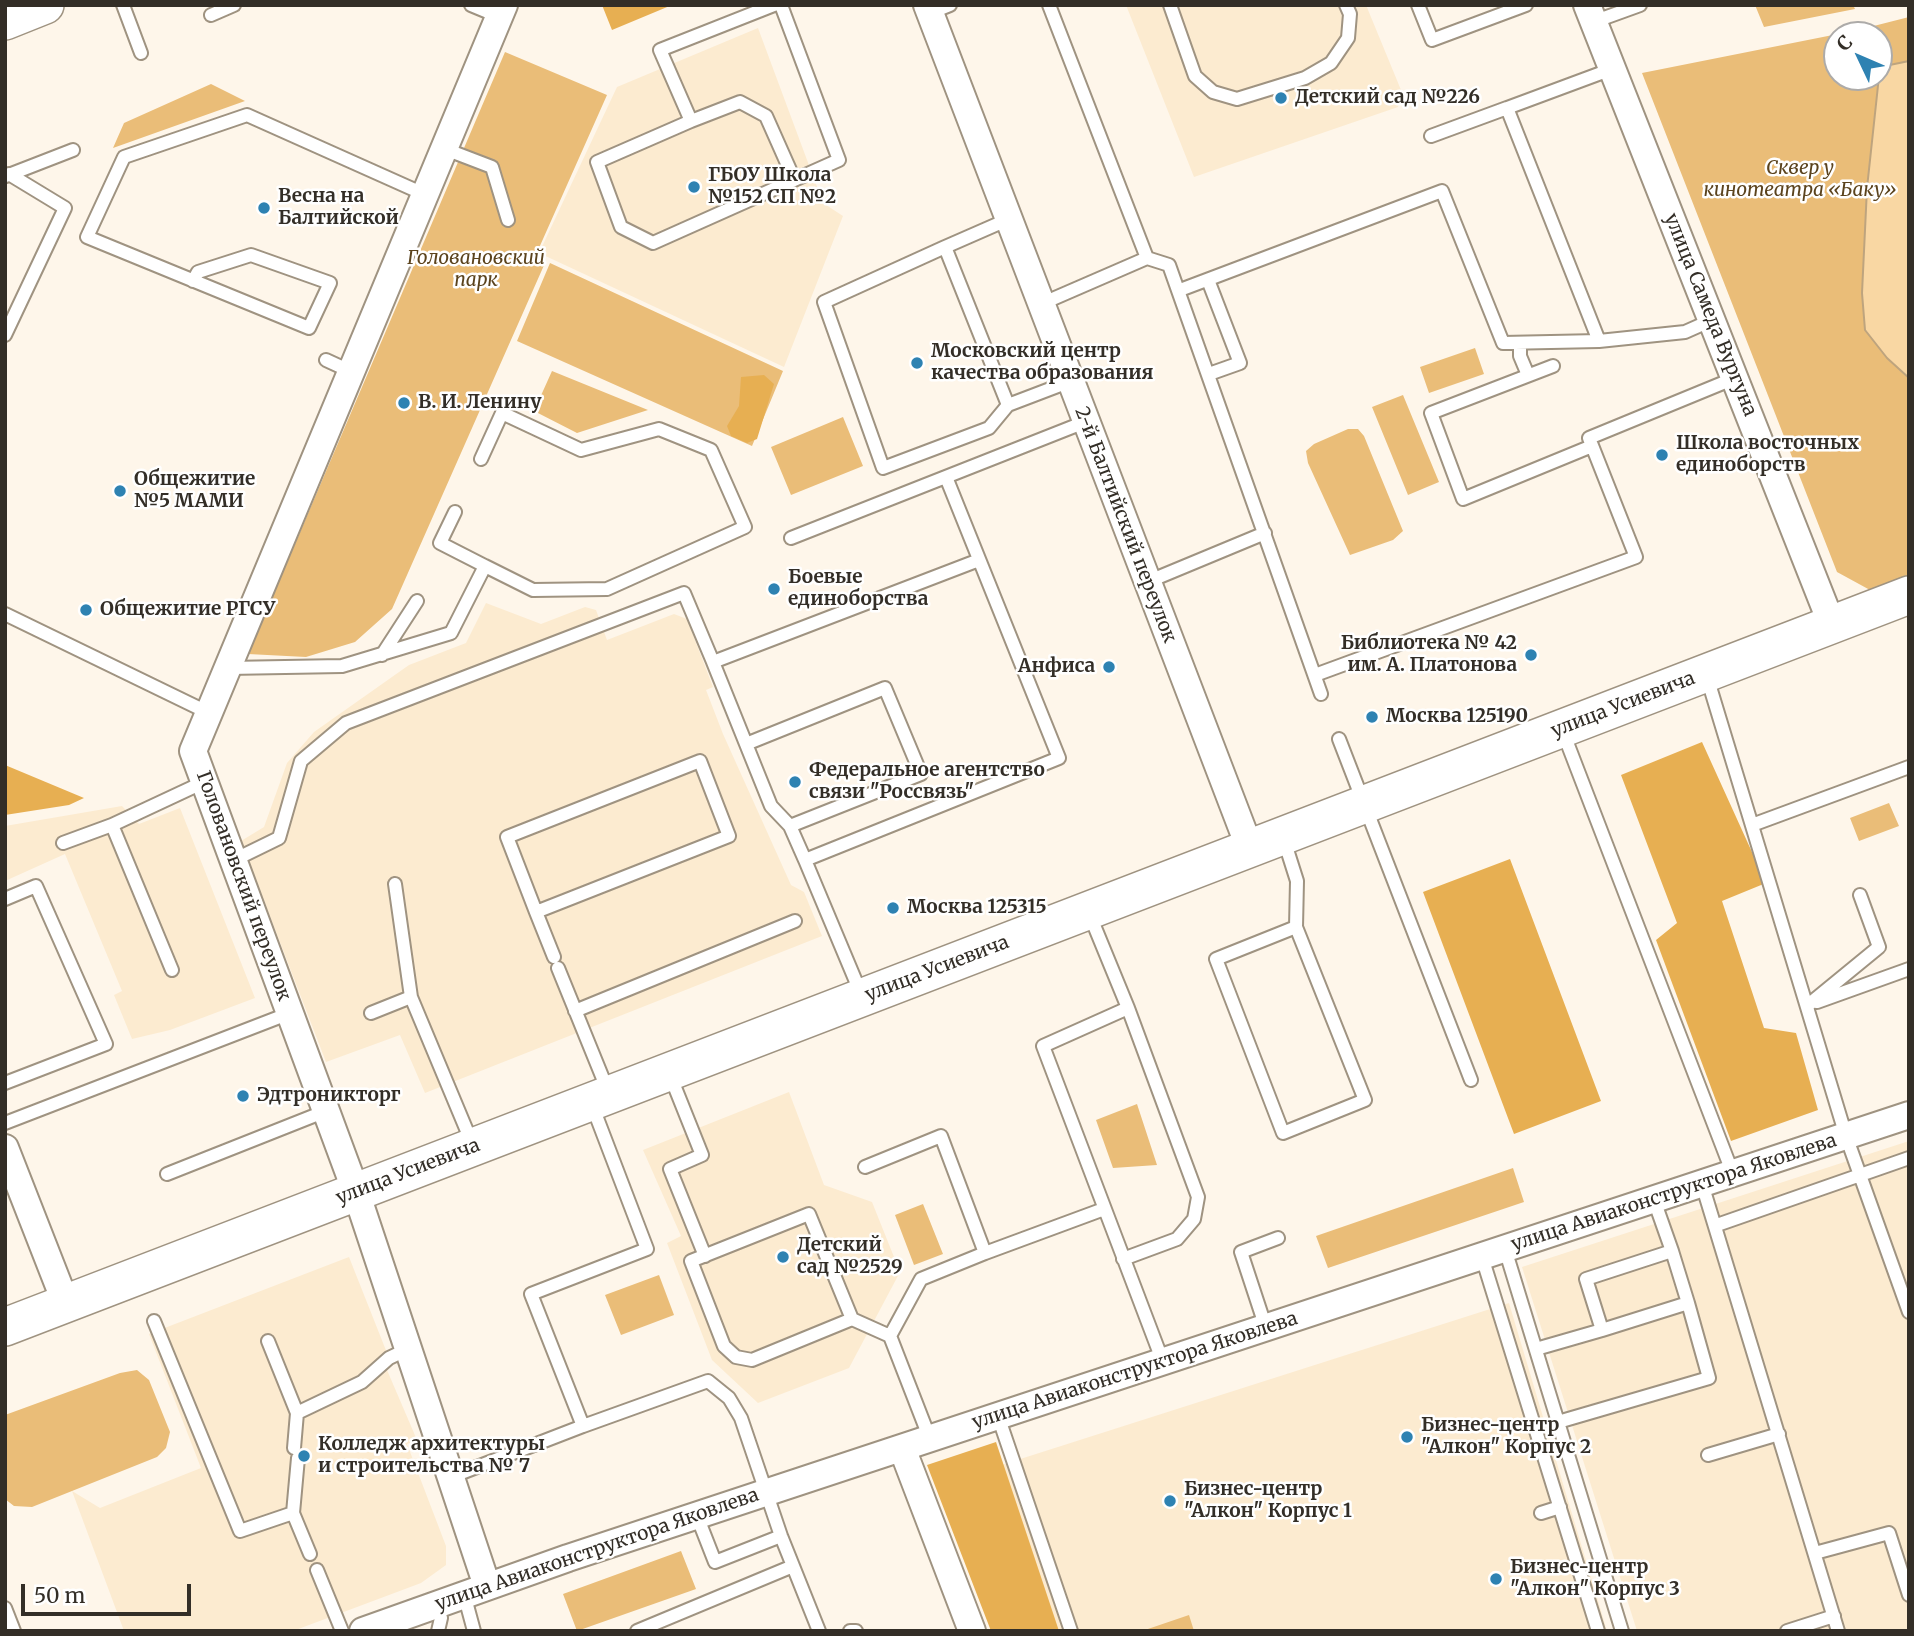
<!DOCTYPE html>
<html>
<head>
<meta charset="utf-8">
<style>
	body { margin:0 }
	#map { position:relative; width:1914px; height:1636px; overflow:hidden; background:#fef6ea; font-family:Merriweather,serif }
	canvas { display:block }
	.frame { position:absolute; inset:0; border:7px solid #332e27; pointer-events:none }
	.north { position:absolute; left:1823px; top:21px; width:70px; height:70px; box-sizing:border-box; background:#fff; border:2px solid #adaba9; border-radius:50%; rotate:314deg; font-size:19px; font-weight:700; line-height:28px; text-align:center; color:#332e27 }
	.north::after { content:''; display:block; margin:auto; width:24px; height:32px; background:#2e82b2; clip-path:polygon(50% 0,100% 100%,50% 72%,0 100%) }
	.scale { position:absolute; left:21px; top:1584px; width:170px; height:32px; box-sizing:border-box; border:4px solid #332e27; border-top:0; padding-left:9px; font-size:21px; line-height:24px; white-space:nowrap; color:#332e27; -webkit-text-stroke:5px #fff; paint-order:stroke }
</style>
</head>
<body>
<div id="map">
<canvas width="1914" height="1636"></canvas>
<div class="frame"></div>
<div class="north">С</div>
<div class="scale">50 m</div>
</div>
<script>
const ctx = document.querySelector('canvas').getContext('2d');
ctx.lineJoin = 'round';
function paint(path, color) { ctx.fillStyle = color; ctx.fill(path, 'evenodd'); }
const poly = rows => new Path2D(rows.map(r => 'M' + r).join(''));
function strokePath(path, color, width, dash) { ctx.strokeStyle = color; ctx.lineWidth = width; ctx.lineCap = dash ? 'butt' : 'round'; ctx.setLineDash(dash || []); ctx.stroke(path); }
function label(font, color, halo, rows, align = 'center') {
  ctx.font = font + ' Merriweather,serif'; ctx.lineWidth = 5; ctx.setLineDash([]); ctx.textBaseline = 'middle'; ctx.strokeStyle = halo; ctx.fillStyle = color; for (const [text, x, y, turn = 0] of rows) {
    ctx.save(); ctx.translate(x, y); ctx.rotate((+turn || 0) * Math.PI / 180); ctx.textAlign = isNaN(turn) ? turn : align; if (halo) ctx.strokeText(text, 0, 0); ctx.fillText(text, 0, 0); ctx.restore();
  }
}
paint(poly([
	[1126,5,1366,5,1401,90,1398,107,1194,177],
	[758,28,823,203,843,216,784,367,539,253,617,87],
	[486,603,541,624,585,607,596,610,607,640,674,614,687,619,713,687,706,690,723,734,791,885,804,892,822,936,425,1093,400,1035,326,1062,241,841,264,827,287,763,314,732,409,665,466,643],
	[122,806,139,824,180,808,255,998,170,1030,132,1039,114,995,122,991,65,854,5,881,5,826],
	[789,1092,824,1185,872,1202,900,1272,849,1368,758,1403,712,1360,667,1243,681,1236,643,1150],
	[1909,1141,1909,1631,1637,1631,1522,1267],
	[349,1257,389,1358,387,1370,417,1440,407,1444,446,1546,446,1565,421,1583,293,1631,124,1631,72,1491,100,1508,201,1468,149,1334],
	[1509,1303,1607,1631,1044,1631,989,1469]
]), '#fcebd0');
paint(poly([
	[1755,5,1853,5,1855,9,1764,27],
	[1909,17,1909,575,1870,590,1837,572,1642,73,1858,30],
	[1837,35,1879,35,1879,77,1837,77],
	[505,52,607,95,535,257,545,263,392,609,355,642,306,657,248,654],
	[211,84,245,101,113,148,124,123],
	[550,263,783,371,752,446,517,341],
	[1475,348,1484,374,1429,393,1420,367],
	[552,371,648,410,577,433,534,411],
	[1403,395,1439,482,1408,495,1372,407],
	[843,417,863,466,791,495,771,447],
	[1348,429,1358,429,1364,436,1403,531,1393,540,1350,555,1308,463,1306,451,1314,444],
	[1889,803,1899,826,1859,841,1850,818],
	[1137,1104,1157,1165,1113,1168,1096,1120],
	[1513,1168,1524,1202,1328,1268,1316,1236],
	[923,1204,943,1254,914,1265,895,1215],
	[659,1275,674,1315,621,1335,605,1295],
	[137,1370,149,1380,170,1432,166,1448,157,1457,32,1507,14,1506,5,1499,5,1415,120,1373],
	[681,1551,696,1589,577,1631,563,1594],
	[1189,1615,1194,1631,1142,1631]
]), '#eabd78');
paint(poly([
	[602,5,672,5,612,30],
	[764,375,774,384,757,439,747,443,731,436,727,426,739,406,741,377],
	[1702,742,1766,883,1722,901,1764,1028,1796,1033,1818,1110,1731,1141,1656,940,1677,923,1621,775],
	[5,765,84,798,69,805,5,815],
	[1510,859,1601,1101,1514,1134,1423,892],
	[996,1442,1059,1631,991,1631,927,1465]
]), '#e7af52');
const water = poly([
	[1909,61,1909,378,1887,358,1865,330,1862,293,1867,188,1880,67,1909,61]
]);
paint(water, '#f9d7a3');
strokePath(water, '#bea47e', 2);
const lane = poly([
	[123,5,141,53],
	[471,5,500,17],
	[774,5,660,50,691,121,597,162,621,227,653,243,839,160,781,5],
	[1049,5,1147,258],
	[1170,5,1195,76,1213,92,1237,99,1305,78,1331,63,1348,38,1350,14,1346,5],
	[1418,5,1432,40,1526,5],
	[930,13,950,5],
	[211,15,234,5],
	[1593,22,1640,5],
	[691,121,740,102,766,116,794,179],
	[1431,136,1507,108],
	[445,149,492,167,508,220],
	[6,176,73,150],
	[945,247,1009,219],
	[1208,280,1240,363,1209,374],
	[193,281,198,272,251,255,330,283,309,328,87,237,124,157,247,115,426,195],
	[1180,290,1442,191,1503,343,1599,341,1685,332,1712,320],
	[1041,304,1147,258,1169,265,1321,694],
	[5,335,65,208,9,174],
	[1599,341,1507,108,1612,69],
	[1520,343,1520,356,1528,375],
	[326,360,352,372],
	[1553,366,1431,413,1463,499,1592,446],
	[1008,405,989,428,883,468,824,302,945,247,1008,405,1071,381],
	[455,512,440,543,485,566],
	[791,538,1085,422],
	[1147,582,1265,533],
	[5,614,209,713],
	[382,655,417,601],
	[713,662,771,806,790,826,805,860],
	[228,668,342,666,451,633,485,566,533,590,607,589,745,527,711,450,659,429,581,450,502,413,481,459],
	[1315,675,1636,557,1589,438,1735,378],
	[1707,677,1846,1136,1909,1312],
	[1563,732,1733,1174],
	[1339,739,1471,1080],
	[746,744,885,688,921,774,790,826],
	[1752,825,1909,767],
	[1284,840,1297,881,1296,927,1365,1100,1283,1133,1216,959,1296,927],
	[63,843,112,825],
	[234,860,279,838,301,761,346,723,684,593,713,662,979,560],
	[395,884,411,997,472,1143],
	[5,899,36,886,106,1044,5,1083],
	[536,912,729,836,700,761,507,837,536,912,554,957],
	[1089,913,1128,1008,1043,1046,1163,1362],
	[558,968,608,1091],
	[172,970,112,825,204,782],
	[862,996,805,860,1059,758,946,477],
	[1817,1002,1909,969],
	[1807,1006,1879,947,1860,895],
	[575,1011,795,921],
	[371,1013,411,997],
	[670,1075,702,1155,670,1169,705,1256],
	[592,1105,647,1249,531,1294,583,1426,708,1381,729,1398,741,1418,781,1536,819,1631],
	[5,1123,290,1013],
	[865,1167,941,1136,985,1253,921,1279,890,1336,930,1439],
	[167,1174,326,1111],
	[1702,1184,1838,1631],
	[1654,1200,1672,1251,1586,1279,1602,1330,1688,1303,1672,1251],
	[1717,1225,1909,1158],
	[1505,1249,1622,1631],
	[985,1253,1104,1209],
	[1482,1257,1598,1631],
	[1123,1259,1177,1239,1194,1219,1198,1197,1128,1008],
	[852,1319,752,1360,736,1357,724,1346,691,1261,809,1214,852,1319,890,1336],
	[154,1321,240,1531,293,1513,310,1554],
	[1266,1328,1241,1252,1278,1238],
	[268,1341,297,1413,362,1382,389,1358,408,1349],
	[1536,1349,1602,1330],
	[998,1416,1071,1631],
	[1558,1422,1709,1378,1688,1303],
	[294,1448,297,1413],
	[1708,1455,1779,1434],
	[451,1477,583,1426],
	[293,1513,298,1458],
	[1541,1513,1560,1507],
	[697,1516,715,1562,781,1536],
	[1815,1553,1889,1533,1909,1595],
	[317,1570,342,1631],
	[464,1594,474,1631],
	[436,1604,441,1618,438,1631],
	[5,1608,14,1631],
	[637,1631,793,1566],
	[850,1631,856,1631],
	[1787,1631,1834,1616]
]);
const street = poly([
	[927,5,1250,849],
	[1587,5,1832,625],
	[5,1148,66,1304],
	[902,1448,972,1631],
	[487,1586,356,1192,193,751,504,5],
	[363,1631,568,1558,1909,1115]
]);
const secondary = poly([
	[5,21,45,5],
	[5,1327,1909,595]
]);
strokePath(lane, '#9f9381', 16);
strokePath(street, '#9f9381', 30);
strokePath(secondary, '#9f9381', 40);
strokePath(lane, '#fff', 12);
strokePath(street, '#fff', 26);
strokePath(secondary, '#fff', 37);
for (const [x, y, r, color] of [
	[1281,98,7,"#2e82b2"],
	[694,187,7,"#2e82b2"],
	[264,208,7,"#2e82b2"],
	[917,363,7,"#2e82b2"],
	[404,403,7,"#2e82b2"],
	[1662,455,7,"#2e82b2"],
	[120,491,7,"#2e82b2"],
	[774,589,7,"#2e82b2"],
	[86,610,7,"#2e82b2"],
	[1531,655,7,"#2e82b2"],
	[1109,667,7,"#2e82b2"],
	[1372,717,7,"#2e82b2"],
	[795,782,7,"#2e82b2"],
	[893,908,7,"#2e82b2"],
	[243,1096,7,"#2e82b2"],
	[783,1257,7,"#2e82b2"],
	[1407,1437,7,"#2e82b2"],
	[304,1456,7,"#2e82b2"],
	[1170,1501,7,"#2e82b2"],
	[1496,1579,7,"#2e82b2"]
]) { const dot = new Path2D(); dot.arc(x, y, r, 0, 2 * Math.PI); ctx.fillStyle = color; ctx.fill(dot); strokePath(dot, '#fff', 2.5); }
label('bold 19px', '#332e27', '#fff', [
	["Детский сад №226",1295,98],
	["ГБОУ Школа",708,176],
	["№152 СП №2",708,198],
	["Весна на",278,197],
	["Балтийской",278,219],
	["Московский центр",931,352],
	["качества образования",931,374],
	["В. И. Ленину",418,403],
	["Школа восточных",1676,444],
	["единоборств",1676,466],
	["Общежитие",134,480],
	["№5 МАМИ",134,502],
	["Боевые",788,578],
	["единоборства",788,600],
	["Общежитие РГСУ",100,610],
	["Библиотека № 42",1517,644,"right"],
	["им. А. Платонова",1517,666,"right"],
	["Анфиса",1095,667,"right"],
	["Москва 125190",1386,717],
	["Федеральное агентство",809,771],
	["связи \"Россвязь\"",809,793],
	["Москва 125315",907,908],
	["Эдтроникторг",257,1096],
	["Детский",797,1246],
	["сад №2529",797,1268],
	["Бизнес-центр",1421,1426],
	["\"Алкон\" Корпус 2",1421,1448],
	["Колледж архитектуры",318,1445],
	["и строительства № 7",318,1467],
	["Бизнес-центр",1184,1490],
	["\"Алкон\" Корпус 1",1184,1512],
	["Бизнес-центр",1510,1568],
	["\"Алкон\" Корпус 3",1510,1590]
], 'left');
label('italic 19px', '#5b431d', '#fff', [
	["Сквер у",1800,169],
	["кинотеатра «Баку»",1800,191],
	["Головановский",476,259],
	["парк",476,281]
]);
label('19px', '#332e27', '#fff', [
	["улица Самеда Вургуна",1710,315,68],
	["2-й Балтийский переулок",1125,525,69],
	["улица Усиевича",1623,705,-21],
	["Головановский переулок",243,886,70],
	["улица Усиевича",937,969,-21],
	["улица Усиевича",408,1172,-21],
	["улица Авиаконструктора Яковлева",1674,1193,-18],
	["улица Авиаконструктора Яковлева",1135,1371,-18],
	["улица Авиаконструктора Яковлева",597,1550,-19]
]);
</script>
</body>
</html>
